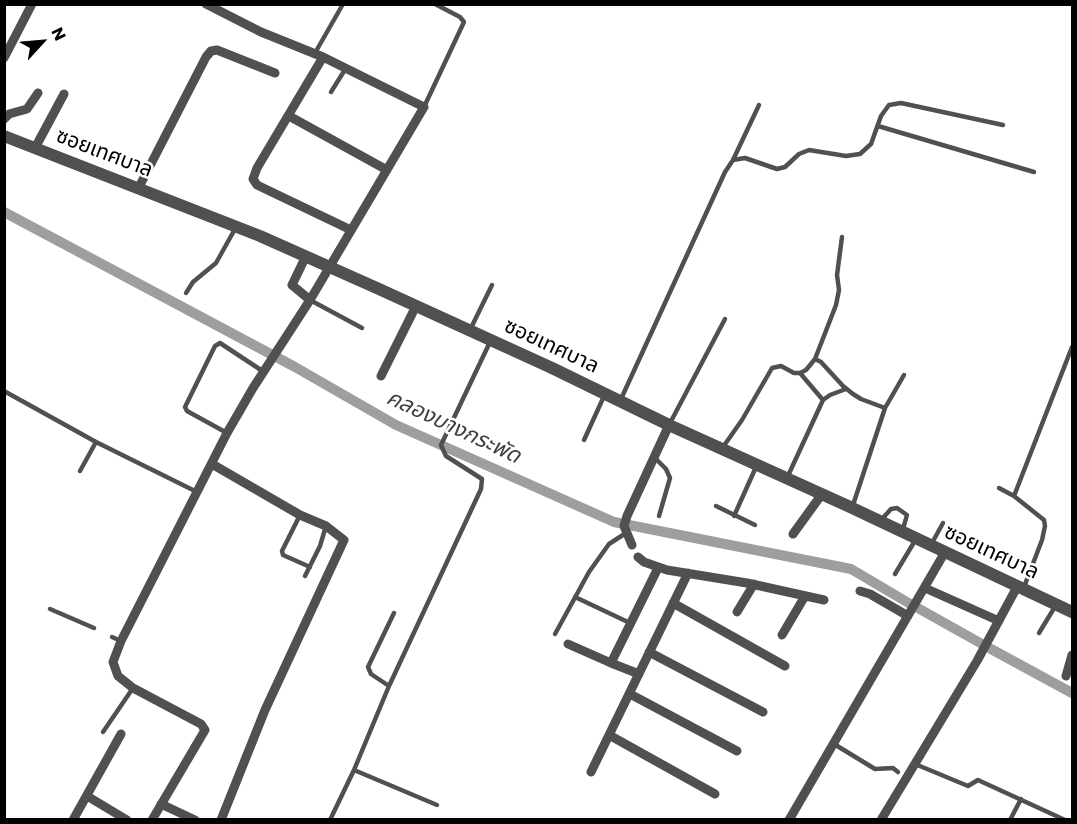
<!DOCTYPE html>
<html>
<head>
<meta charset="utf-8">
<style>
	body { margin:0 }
	#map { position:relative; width:1077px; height:824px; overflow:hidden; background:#fff; font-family:Poppins,sans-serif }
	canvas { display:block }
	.frame { position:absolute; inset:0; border:6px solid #000; pointer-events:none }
	.north { position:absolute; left:12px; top:12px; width:60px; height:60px; -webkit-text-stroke:4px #fff; paint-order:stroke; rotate:64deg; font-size:16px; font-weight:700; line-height:24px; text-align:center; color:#000 }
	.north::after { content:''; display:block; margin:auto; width:21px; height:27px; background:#000; clip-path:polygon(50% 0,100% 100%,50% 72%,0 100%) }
</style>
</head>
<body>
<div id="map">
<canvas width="1077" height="824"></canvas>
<div class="frame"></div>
<div class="north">N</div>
</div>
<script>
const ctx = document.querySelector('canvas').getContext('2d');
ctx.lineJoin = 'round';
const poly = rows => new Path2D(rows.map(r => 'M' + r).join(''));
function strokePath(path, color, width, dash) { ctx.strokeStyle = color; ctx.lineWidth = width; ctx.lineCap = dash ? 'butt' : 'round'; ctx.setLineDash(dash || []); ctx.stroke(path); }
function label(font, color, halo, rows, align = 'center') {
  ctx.font = font + ' Poppins,"Noto Sans Thai",sans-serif'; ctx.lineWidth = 5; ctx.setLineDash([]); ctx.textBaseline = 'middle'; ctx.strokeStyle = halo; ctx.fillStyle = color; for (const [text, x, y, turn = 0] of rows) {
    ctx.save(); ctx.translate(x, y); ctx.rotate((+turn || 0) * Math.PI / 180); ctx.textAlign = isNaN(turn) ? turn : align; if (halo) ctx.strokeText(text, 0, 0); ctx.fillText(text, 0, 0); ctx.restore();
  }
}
strokePath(poly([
	[4,212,295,367,396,425,614,522,851,569,912,605],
	[916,607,982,644],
	[991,649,1072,693]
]), '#9e9e9e', 10);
strokePath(poly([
	[315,53,343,4],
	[331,92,346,68],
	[424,107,464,22,460,17,435,4],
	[878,126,1034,172],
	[733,160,759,105],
	[186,293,193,282,216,263,235,229],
	[310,300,362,328],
	[470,330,492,285],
	[815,359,821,362,843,386,853,394,861,399,885,408],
	[800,373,823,400],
	[4,391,96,442,197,492],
	[621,399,725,172,733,160,745,158,777,169,785,167,799,154,809,150,846,156,860,154,871,144,881,116,889,105,901,103,1003,125],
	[669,425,725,319],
	[227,433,187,411,185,407,215,346,220,343,264,372],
	[584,440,605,394],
	[723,447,742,420,772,368,781,366,794,373,800,373,806,370,815,359,836,305,839,290,837,275,842,237],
	[654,457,666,469,670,478,659,516],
	[80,471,96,442],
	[787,478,823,400,830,395,846,389],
	[999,488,1014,496,1044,520,1045,526,1042,540,1024,587],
	[1014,496,1072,347],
	[853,505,885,408,904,375],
	[716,506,755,525],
	[300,515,282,551,283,555,310,567],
	[734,516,756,467],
	[882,519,891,509,897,508,907,515,903,529],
	[932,543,943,523],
	[895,574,916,539],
	[305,576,320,546,326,526],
	[575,597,630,623],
	[50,609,94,628],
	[1039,633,1056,605],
	[555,634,589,572,609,544,626,533],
	[112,637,121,641],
	[389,686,371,674,368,667,394,613],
	[103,732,133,688],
	[834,744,875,769,893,768,898,772],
	[915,764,968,786,978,780,1065,820],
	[354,770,437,805],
	[330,820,354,770,389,686,481,489,482,479,446,456,441,445,490,342],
	[1010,820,1021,799]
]), '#505050', 4.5);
strokePath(poly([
	[323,57,257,168,253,179,257,185,351,230],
	[4,58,32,4],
	[289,116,387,170],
	[4,119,9,114,27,109,38,93],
	[35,148,64,94],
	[138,189,206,57,211,51,217,50,275,73],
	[306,256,292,285,310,300],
	[381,376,416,306],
	[212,464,300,515,326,526,344,540,265,710,221,820],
	[793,534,822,494],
	[632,545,624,526,627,516,669,425],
	[638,557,644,562,667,570,747,583,824,600],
	[925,588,999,621],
	[860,591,870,594,908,616],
	[673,603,785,666],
	[737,612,754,584],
	[782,635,805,596],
	[568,644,611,663],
	[649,652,763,712],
	[639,674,611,663,658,568],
	[1066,676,1072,655],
	[630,694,737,751],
	[609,735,715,794],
	[591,772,688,573],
	[87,796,127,820],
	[161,804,195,820],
	[73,820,121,734],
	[152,820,205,730,201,724,133,688,118,676,113,662,121,641,227,433,253,388,310,300,424,107,323,57,261,32,206,4],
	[789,820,945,552],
	[881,820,977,661,1017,587]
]), '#505050', 9);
strokePath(poly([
	[4,136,260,236,379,289,552,368,669,425,848,506,1072,612]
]), '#505050', 12);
label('21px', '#000', '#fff', [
	["ซอยเทศบาล",104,154,21],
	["ซอยเทศบาล",551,347,25],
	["ซอยเทศบาล",991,553,25]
]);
label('italic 22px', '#3f3f3f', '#fff', [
	["คลองบางกระพัด",453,428,25]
]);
</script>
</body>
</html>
